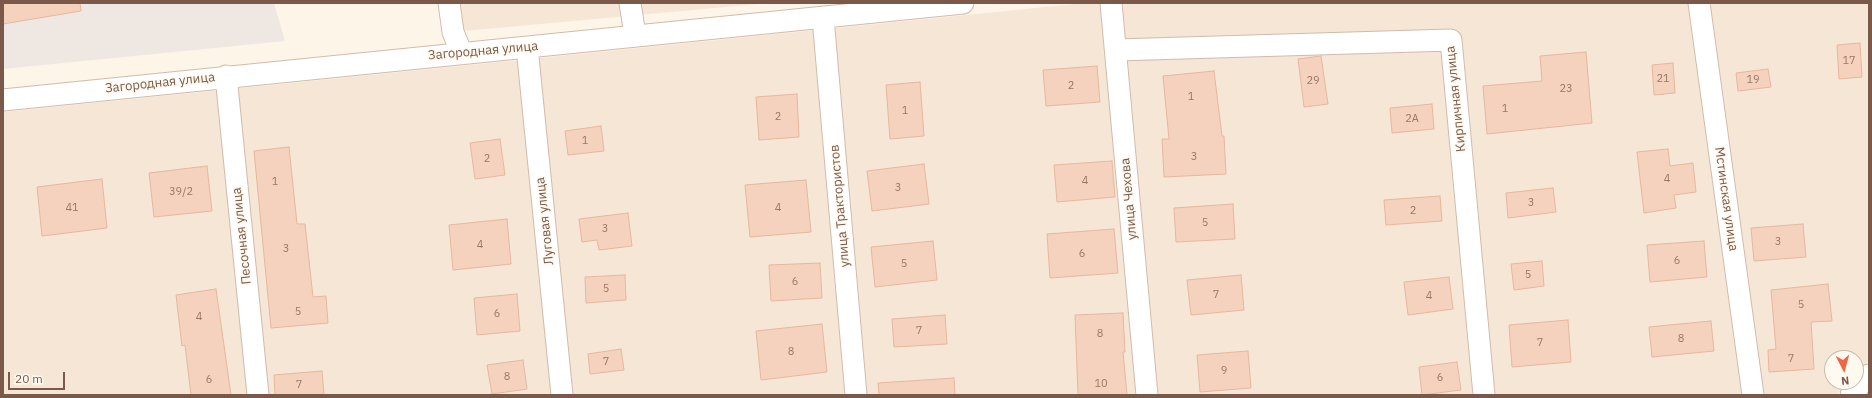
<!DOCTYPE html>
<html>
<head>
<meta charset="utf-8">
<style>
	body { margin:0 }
	#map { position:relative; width:1872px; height:398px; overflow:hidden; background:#fef5e9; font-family:"IBM Plex Sans",sans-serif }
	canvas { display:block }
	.frame { position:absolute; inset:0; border:4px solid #7a594a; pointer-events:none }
	.north { position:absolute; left:1824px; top:350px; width:40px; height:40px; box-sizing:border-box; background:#fff9f0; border:1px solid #cab9ae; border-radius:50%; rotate:174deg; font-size:11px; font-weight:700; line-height:16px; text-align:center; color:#7a594a }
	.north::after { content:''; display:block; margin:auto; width:14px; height:18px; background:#ed6648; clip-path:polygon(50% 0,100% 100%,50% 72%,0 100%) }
	.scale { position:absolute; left:8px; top:372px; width:57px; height:18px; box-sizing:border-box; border:2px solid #7a594a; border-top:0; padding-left:5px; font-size:12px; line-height:14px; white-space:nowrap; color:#7a594a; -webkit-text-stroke:3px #fff9f0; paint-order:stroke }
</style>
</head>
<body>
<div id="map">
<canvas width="1872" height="398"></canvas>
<div class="frame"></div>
<div class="north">N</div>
<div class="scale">20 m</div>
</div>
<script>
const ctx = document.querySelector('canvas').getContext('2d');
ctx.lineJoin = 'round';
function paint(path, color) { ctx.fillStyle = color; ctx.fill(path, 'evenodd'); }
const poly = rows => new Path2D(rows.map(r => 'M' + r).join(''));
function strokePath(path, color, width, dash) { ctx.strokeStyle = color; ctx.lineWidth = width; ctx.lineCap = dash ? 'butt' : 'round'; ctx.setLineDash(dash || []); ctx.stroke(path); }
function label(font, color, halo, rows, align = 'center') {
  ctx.font = font + ' "IBM Plex Sans",sans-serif'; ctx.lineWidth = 3; ctx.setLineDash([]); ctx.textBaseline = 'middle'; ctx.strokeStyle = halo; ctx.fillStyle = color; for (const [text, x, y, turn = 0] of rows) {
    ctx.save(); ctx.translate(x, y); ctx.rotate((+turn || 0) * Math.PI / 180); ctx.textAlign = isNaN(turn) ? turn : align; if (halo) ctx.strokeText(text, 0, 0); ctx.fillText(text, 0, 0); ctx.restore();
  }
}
paint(poly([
	[444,3,770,3,453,32],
	[1085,3,1869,3,1869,361,1856,374,1856,358,1832,358,1832,382,1849,382,1836,395,3,395,3,112]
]), '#f6e6d6');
paint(poly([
	[3,3,274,3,285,41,3,69]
]), '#eee7e2');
const building = poly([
	[3,3,80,3,81,11,3,24,3,3],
	[1860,43,1862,77,1839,79,1837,45,1860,43],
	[1586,52,1592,123,1487,134,1483,86,1542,81,1540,56,1586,52],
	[1321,56,1328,104,1304,107,1298,59,1321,56],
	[1673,63,1675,93,1654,95,1652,65,1673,63],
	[1097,66,1100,102,1046,106,1043,70,1097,66],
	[1768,69,1771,87,1738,91,1736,73,1768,69],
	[1214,71,1222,136,1224,136,1226,174,1164,177,1162,139,1169,139,1163,76,1214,71],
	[920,82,924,136,890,139,886,85,920,82],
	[797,94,799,137,759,140,756,97,797,94],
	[1432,104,1434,129,1392,133,1390,108,1432,104],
	[601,126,604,151,568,155,565,131,601,126],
	[500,139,505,175,475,179,470,143,500,139],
	[289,147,297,224,305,224,313,297,326,296,328,323,271,328,254,151,289,147],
	[1668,149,1670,166,1693,163,1696,192,1674,195,1676,208,1644,213,1637,152,1668,149],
	[1112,161,1115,197,1057,202,1054,165,1112,161],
	[924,164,929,204,872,211,867,171,924,164],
	[207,166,212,211,154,217,149,173,207,166],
	[102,179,107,228,42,236,37,187,102,179],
	[806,180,811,232,750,237,745,185,806,180],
	[1553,188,1556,212,1508,218,1506,193,1553,188],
	[1440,196,1442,221,1386,225,1384,200,1440,196],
	[1233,204,1235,239,1176,242,1174,208,1233,204],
	[628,213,632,246,599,250,597,240,582,242,579,219,628,213],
	[507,219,511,264,453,270,449,225,507,219],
	[1803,224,1806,257,1754,261,1751,228,1803,224],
	[1114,229,1118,273,1050,278,1047,234,1114,229],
	[933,241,937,280,875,287,871,247,933,241],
	[1704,241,1707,277,1650,282,1647,245,1704,241],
	[1542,261,1544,286,1514,290,1511,264,1542,261],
	[820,263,822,298,771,301,769,265,820,263],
	[625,275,626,300,586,303,585,277,625,275],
	[1241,275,1244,310,1191,315,1187,280,1241,275],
	[1449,277,1453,309,1408,315,1404,282,1449,277],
	[1828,284,1832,321,1811,322,1814,369,1769,372,1768,350,1776,349,1771,290,1828,284],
	[216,289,231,395,191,395,185,345,182,346,176,295,216,289],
	[517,294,520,331,477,335,474,298,517,294],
	[1123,313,1125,352,1123,352,1127,395,1078,395,1075,315,1123,313],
	[945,315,947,344,894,347,892,319,945,315],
	[1568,320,1571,362,1512,367,1509,325,1568,320],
	[1711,321,1714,351,1652,357,1649,327,1711,321],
	[822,324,827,372,761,380,756,331,822,324],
	[621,349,624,370,590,374,588,354,621,349],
	[1248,351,1251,388,1200,392,1197,355,1248,351],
	[523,360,527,389,492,394,487,365,523,360],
	[1457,362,1461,390,1422,395,1419,367,1457,362],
	[322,371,324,395,275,395,274,375,322,371],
	[954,378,955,395,879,395,878,383,954,378]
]);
paint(building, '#f5d2be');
strokePath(building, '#e8b79e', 1);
const minor = poly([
	[449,3,453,32,461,52],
	[630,3,635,35],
	[1111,3,1147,395],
	[1699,3,1753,395],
	[823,18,856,395],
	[527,47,562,395],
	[1116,50,1451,40,1484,395],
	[226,76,258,395],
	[3,100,963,3],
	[1851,395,1869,375]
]);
strokePath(minor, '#d1bbad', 23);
strokePath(minor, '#fff', 21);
label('11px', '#997767', null, [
	["17",1849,61],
	["21",1663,79],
	["19",1753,80],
	["29",1313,81],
	["2",1071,86],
	["23",1566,89],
	["1",1191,97],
	["1",1505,109],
	["1",905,111],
	["2",778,117],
	["2А",1412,119],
	["1",585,141],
	["3",1194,157],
	["2",487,159],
	["4",1667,179],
	["4",1085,181],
	["1",275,182],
	["3",898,188],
	["39/2",181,192],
	["3",1531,203],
	["41",72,208],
	["4",778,208],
	["2",1413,211],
	["5",1205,223],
	["3",605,229],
	["3",1778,242],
	["4",480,245],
	["3",286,249],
	["6",1082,254],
	["6",1677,261],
	["5",904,264],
	["5",1528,275],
	["6",795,282],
	["5",606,289],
	["7",1216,295],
	["4",1429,296],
	["5",1801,305],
	["5",298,312],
	["6",497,314],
	["4",199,317],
	["7",919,331],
	["8",1100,334],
	["8",1681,339],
	["7",1540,343],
	["8",791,352],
	["7",1791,359],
	["7",606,362],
	["9",1224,371],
	["8",507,377],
	["6",1440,378],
	["6",209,380],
	["10",1101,384],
	["7",299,385]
]);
label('13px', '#7a594a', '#fff9f0', [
	["Загородная улица",483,51,-5],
	["Загородная улица",160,83,-6],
	["Кирпичная улица",1456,99,-96],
	["улица Чехова",1129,199,-95],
	["Мстинская улица",1726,199,82],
	["улица Трактористов",840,206,-95],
	["Луговая улица",545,221,-96],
	["Песочная улица",242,236,-96]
]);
</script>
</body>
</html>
